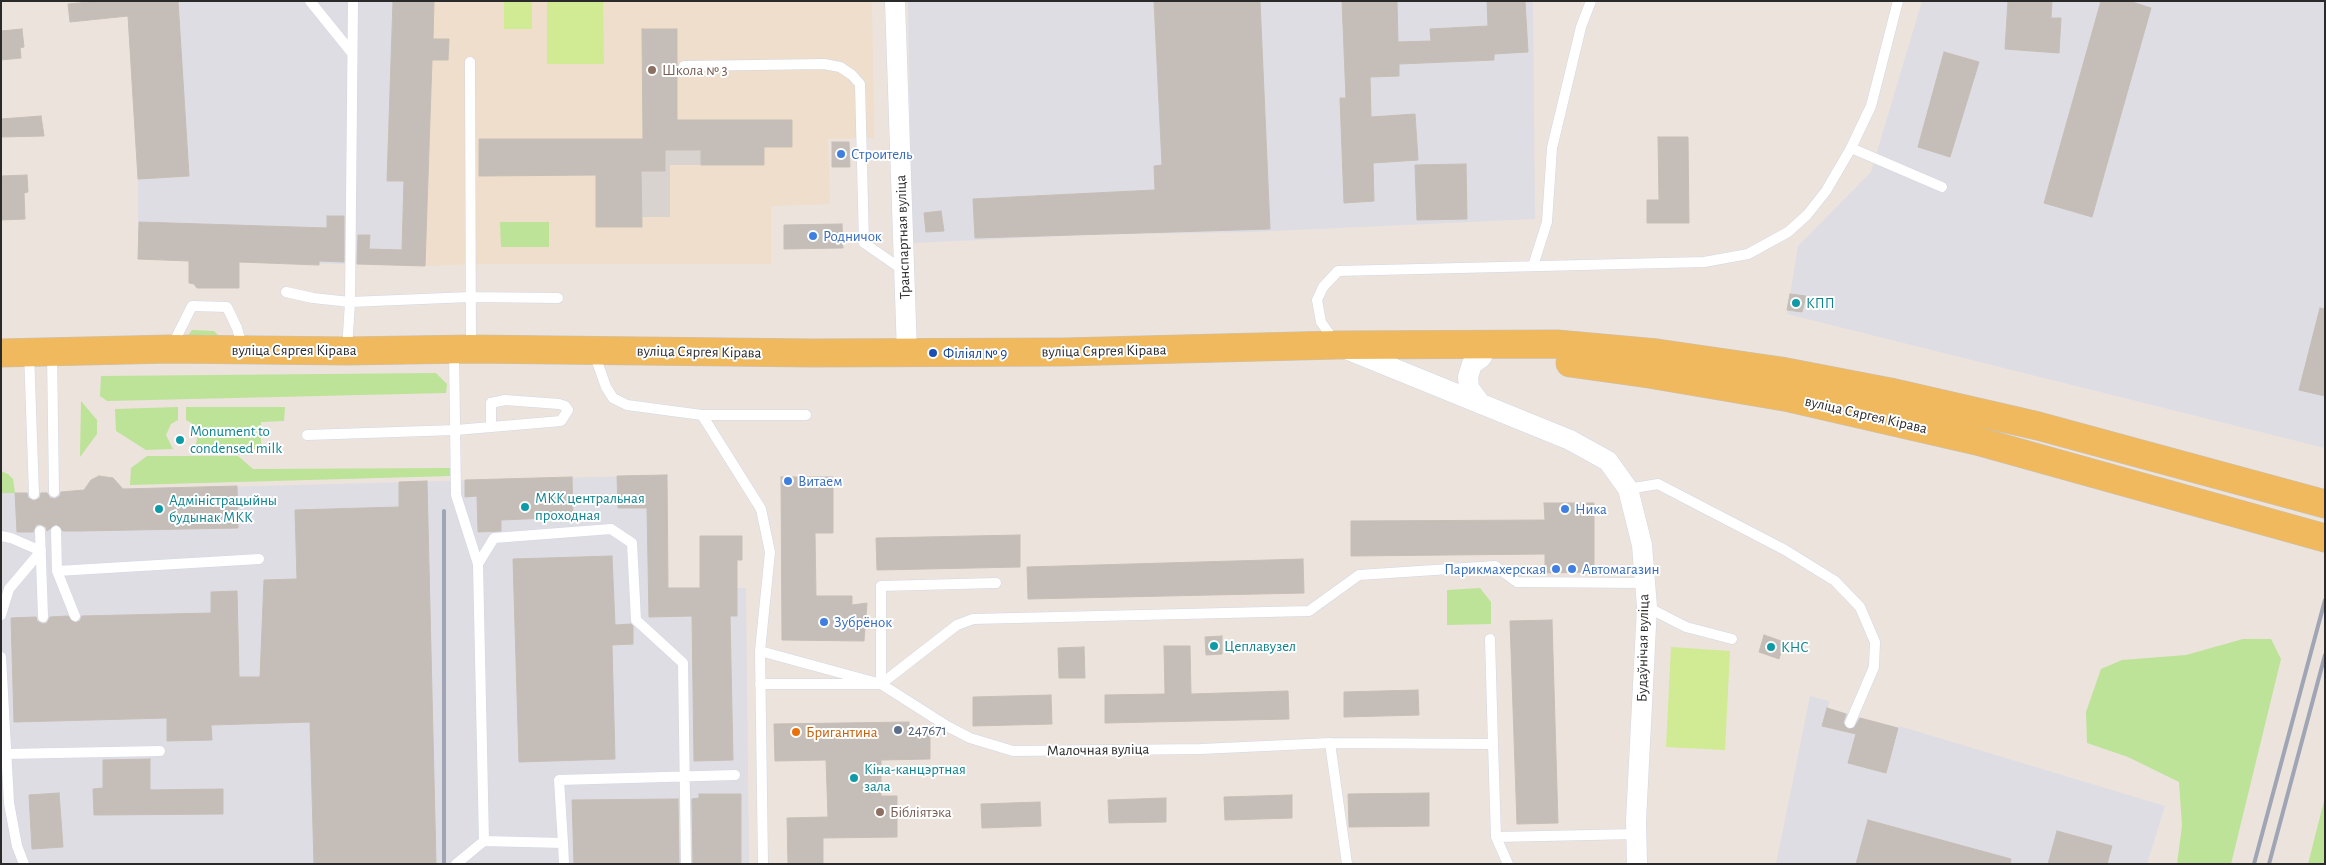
<!DOCTYPE html>
<html>
<head>
<meta charset="utf-8">
<style>
	body { margin:0 }
	#map { position:relative; width:2326px; height:865px; overflow:hidden; background:#ece3dc; font-family:"Alegreya Sans",sans-serif }
	canvas { display:block }
	.frame { position:absolute; inset:0; border:2px solid #2a2a2a; pointer-events:none }
</style>
</head>
<body>
<div id="map">
<canvas width="2326" height="865"></canvas>
<div class="frame"></div>
</div>
<script>
const ctx = document.querySelector('canvas').getContext('2d');
ctx.lineJoin = 'round';
function paint(path, color) { ctx.fillStyle = color; ctx.fill(path, 'evenodd'); }
const poly = rows => new Path2D(rows.map(r => 'M' + r).join(''));
function strokePath(path, color, width, dash) { ctx.strokeStyle = color; ctx.lineWidth = width; ctx.lineCap = dash ? 'butt' : 'round'; ctx.setLineDash(dash || []); ctx.stroke(path); }
function label(font, color, halo, rows, align = 'center') {
  ctx.font = font + ' "Alegreya Sans",sans-serif'; ctx.lineWidth = 4; ctx.setLineDash([]); ctx.textBaseline = 'middle'; ctx.strokeStyle = halo; ctx.fillStyle = color; for (const [text, x, y, turn = 0] of rows) {
    ctx.save(); ctx.translate(x, y); ctx.rotate((+turn || 0) * Math.PI / 180); ctx.textAlign = isNaN(turn) ? turn : align; if (halo) ctx.strokeText(text, 0, 0); ctx.fillText(text, 0, 0); ctx.restore();
  }
}
paint(poly([
	[127,1,434,1,425,266,138,259,138,179],
	[908,1,1533,1,1535,219,1252,232,1085,235,912,243],
	[1922,1,2325,1,2325,448,1787,314,1798,246,1871,172],
	[667,475,668,588,746,588,749,864,1,864,1,493],
	[1810,696,1829,701,1828,708,1898,728,1899,726,2165,806,2147,864,1776,864]
]), '#dedde4');
paint(poly([
	[434,1,872,1,874,138,828,139,830,204,771,206,771,264,471,264,425,266]
]), '#eedecb');
paint(poly([
	[500,222,549,222,549,247,501,247],
	[192,330,214,331,219,336,219,339,187,337],
	[436,373,447,384,446,393,107,401,100,396,101,376],
	[81,401,97,420,97,434,80,457],
	[178,407,178,420,171,424,166,435,173,449,146,450,116,431,115,409],
	[186,407,285,407,284,421,261,422,261,449,188,449,196,444,198,434,195,425,186,420],
	[147,456,238,456,253,469,450,468,450,476,130,485,131,468],
	[1,471,8,474,13,479,15,493,1,493],
	[1480,588,1491,602,1491,624,1447,625,1447,590],
	[2243,639,2271,639,2281,659,2231,864,2177,864,2182,826,2179,782,2128,757,2087,743,2086,712,2101,669,2122,660,2186,655],
	[2325,797,2325,864,2308,864]
]), '#bce398');
paint(poly([
	[504,1,532,1,532,29,504,29],
	[547,1,603,1,604,64,547,64],
	[1671,647,1730,651,1725,750,1666,747]
]), '#d1ea94');
paint(poly([
	[665,150,701,150,701,165,670,165,670,217,642,217,641,171,665,171]
]), '#d8d3cf');
const building = poly([
	[99,1,178,1,189,176,138,179,128,16,70,22,68,4,99,1],
	[393,1,434,1,433,39,449,39,448,60,432,60,425,266,357,264,358,235,370,235,369,249,402,250,404,181,387,181,393,1],
	[1154,1,1260,1,1270,229,975,238,973,199,1155,190,1154,166,1162,165,1154,1],
	[1342,1,1397,1,1398,42,1431,41,1430,29,1488,26,1487,1,1525,1,1528,52,1494,54,1494,60,1399,64,1399,76,1370,77,1371,117,1415,114,1418,160,1373,163,1374,201,1344,203,1340,98,1346,98,1342,1],
	[2008,1,2052,1,2051,18,2061,18,2059,53,2005,49,2008,1],
	[2101,1,2129,1,2151,8,2092,217,2044,203,2101,1],
	[22,29,24,47,20,48,21,58,1,60,1,31,22,29],
	[642,29,677,29,677,120,792,120,792,147,764,147,764,165,701,165,701,150,665,150,665,171,641,171,642,227,596,227,596,175,479,176,479,139,643,139,642,29],
	[1944,52,1979,62,1950,157,1918,147,1944,52],
	[41,116,44,136,1,137,1,119,41,116],
	[1658,137,1688,137,1689,223,1647,223,1647,200,1659,200,1658,137],
	[832,142,849,142,850,167,832,167,832,142],
	[1466,164,1467,219,1417,220,1415,165,1466,164],
	[27,175,28,192,24,193,25,219,1,220,1,176,27,175],
	[941,211,944,231,926,232,924,213,941,211],
	[327,216,344,216,344,262,319,261,319,265,239,262,239,288,197,288,194,284,189,283,189,261,138,259,139,222,327,228,327,216],
	[842,224,843,248,784,249,784,225,842,224],
	[1790,294,1806,296,1802,312,1787,310,1790,294],
	[2320,308,2325,309,2325,396,2299,390,2320,308],
	[667,475,668,588,700,588,700,536,742,536,742,560,737,560,737,616,730,616,733,760,694,761,692,616,649,617,647,508,618,508,617,476,667,475],
	[99,476,113,478,123,489,237,486,238,528,80,531,63,531,56,524,47,531,46,527,40,524,36,525,33,532,17,532,15,493,27,493,28,498,34,501,40,498,41,493,47,493,50,498,55,499,60,496,61,492,84,490,91,480,99,476],
	[572,477,573,517,501,520,501,531,478,532,477,496,465,497,465,480,572,477],
	[781,477,833,477,833,533,815,533,816,596,852,596,852,605,867,603,864,641,782,640,781,477],
	[427,481,436,864,314,864,310,722,211,725,212,740,167,741,167,718,14,722,11,618,36,617,37,621,43,624,47,623,50,617,68,616,75,623,80,621,82,616,211,613,211,592,237,591,239,677,260,677,264,580,297,579,295,510,399,507,399,482,427,481],
	[1544,503,1594,503,1594,572,1545,573,1545,554,1351,556,1351,521,1545,520,1544,503],
	[1020,535,1020,567,877,570,876,538,1020,535],
	[612,556,615,625,631,624,633,626,633,644,612,645,615,759,519,762,513,559,612,556],
	[1303,559,1304,593,1028,599,1027,567,1303,559],
	[1552,620,1558,823,1517,824,1510,621,1552,620],
	[1764,635,1784,642,1779,659,1759,652,1764,635],
	[1222,636,1222,654,1206,655,1205,637,1222,636],
	[1164,646,1190,646,1191,694,1288,691,1289,719,1105,723,1105,695,1165,694,1164,646],
	[1084,647,1085,678,1059,678,1058,648,1084,647],
	[1418,690,1419,715,1344,717,1344,692,1418,690],
	[1051,695,1052,724,973,726,973,697,1051,695],
	[1827,708,1846,714,1843,723,1848,729,1854,728,1860,718,1898,728,1886,773,1848,763,1856,734,1822,726,1827,708],
	[909,722,909,733,930,733,930,759,881,760,881,796,897,796,897,837,823,838,823,864,788,864,787,818,828,817,826,760,775,761,774,724,909,722],
	[150,759,150,790,223,789,223,814,94,815,93,789,103,788,103,760,150,759],
	[59,793,63,847,32,849,29,795,59,793],
	[1429,793,1429,826,1349,827,1348,794,1429,793],
	[699,794,741,794,741,864,693,864,692,799,699,798,699,794],
	[1292,795,1292,818,1225,820,1224,797,1292,795],
	[1166,798,1166,822,1109,823,1108,800,1166,798],
	[678,799,679,864,574,864,572,800,678,799],
	[1040,802,1041,826,982,828,981,804,1040,802],
	[1868,820,2011,859,2010,864,1856,864,1868,820],
	[2057,831,2112,846,2107,864,2048,864,2057,831]
]);
paint(building, '#c4bdb8');
strokePath(building, '#c7bfb6', 1);
const service = poly([
	[310,1,352,53],
	[470,62,471,349],
	[684,66,824,64,840,67,852,75,860,84,864,243,903,270],
	[1851,148,1871,106,1898,1],
	[1533,266,1547,222,1552,148,1581,27,1591,1],
	[286,292,313,298,350,302,470,297,558,298],
	[1335,342,1321,322,1317,300,1323,287,1338,271,1704,262,1748,254,1788,232,1807,215,1826,191,1851,148,1942,187],
	[172,346,192,306,227,307,237,328,243,349],
	[347,350,350,302,353,1],
	[454,350,456,495,478,564,484,841],
	[29,352,34,494],
	[52,353,54,492],
	[594,353,606,387,613,398,627,405,702,415,761,509,770,552,760,651,763,864],
	[702,415,806,415],
	[307,435,456,430,561,421,568,410,565,406,559,404,505,400,491,403,491,427],
	[1628,489,1658,484,1785,550,1835,581,1860,607,1875,642,1874,667,1850,723],
	[40,531,43,617],
	[56,531,57,571,75,616],
	[1,536,11,538,41,551,9,589,1,615],
	[478,564,494,538,611,529,632,543,636,620,683,663,686,864],
	[57,571,259,559],
	[1647,607,1686,627,1732,639],
	[760,651,881,684,957,625,973,619,1309,611,1359,575,1495,566,1517,582,1644,583],
	[1,657,9,803,17,846,24,864],
	[760,684,881,684,947,726,970,738,1013,751,1201,749,1330,743,1347,864],
	[881,684,881,586,996,583],
	[1330,743,1493,744,1490,639],
	[1493,744,1496,837,1637,834],
	[6,754,160,751],
	[1496,837,1508,864],
	[563,843,559,780,735,775],
	[456,864,484,841,563,843,564,864]
]);
const minor = poly([
	[895,1,907,353],
	[1346,349,1570,440,1608,461,1628,489,1642,545,1647,607,1636,821,1637,864],
	[1481,404,1469,388,1468,377,1472,364,1482,357]
]);
const primary = poly([
	[1,353,170,349,347,351,471,349,812,353,1064,352,1337,345,1557,344,1657,353,1781,371,1890,392,2038,426,2325,504],
	[1570,363,1649,374,1790,398,1977,441,2325,538]
]);
strokePath(service, '#d1d7e3', 11);
strokePath(minor, '#d1d7e3', 21);
strokePath(primary, '#c3c3c3', 29);
strokePath(service, '#fff', 10);
strokePath(minor, '#fff', 20);
strokePath(primary, '#f0b95d', 28);
strokePath(poly([
	[444,864,444,511],
	[2254,864,2325,600],
	[2269,864,2325,655]
]), '#9fa5b4', 4);
for (const [x, y, r, color] of [
	[652,70,5,"#8d6e63"],
	[841,154,5,"#3f7fe0"],
	[813,236,5,"#3f7fe0"],
	[1796,303,5,"#0f9aa8"],
	[933,353,5,"#1a4fb4"],
	[180,440,5,"#0f9aa8"],
	[788,481,5,"#3f7fe0"],
	[525,507,5,"#0f9aa8"],
	[159,509,5,"#0f9aa8"],
	[1565,509,5,"#3f7fe0"],
	[1556,569,5,"#3f7fe0"],
	[1572,569,5,"#3f7fe0"],
	[824,622,5,"#3f7fe0"],
	[1214,646,5,"#0f9aa8"],
	[1771,647,5,"#0f9aa8"],
	[898,730,5,"#5c6f8a"],
	[796,732,5,"#e8710a"],
	[854,778,5,"#0f9aa8"],
	[880,812,5,"#8d6e63"]
]) { const dot = new Path2D(); dot.arc(x, y, r, 0, 2 * Math.PI); ctx.fillStyle = color; ctx.fill(dot); strokePath(dot, '#fff', 2); }
label('15px', '#785e54', '#fff', [
	["Школа № 3",662,70],
	["Бібліятэка",890,812]
], 'left');
label('15px', '#366cbe', '#fff', [
	["Строитель",851,154],
	["Родничок",823,236],
	["Витаем",798,481],
	["Ника",1575,509],
	["Парикмахерская",1546,569,"right"],
	["Автомагазин",1582,569],
	["Зубрёнок",834,622]
], 'left');
label('15px', '#2a2a2a', '#fff', [
	["Транспартная вуліца",903,237,-92],
	["вуліца Сяргея Кірава",294,350],
	["вуліца Сяргея Кірава",1104,351,-1],
	["вуліца Сяргея Кірава",699,352,1],
	["вуліца Сяргея Кірава",1866,415,13],
	["Будаўнічая вуліца",1643,648,-89],
	["Малочная вуліца",1098,750,-1]
]);
label('15px', '#0d838f', '#fff', [
	["КПП",1806,303],
	["Monument to",190,431],
	["condensed milk",190,448],
	["МКК центральная",535,498],
	["проходная",535,515],
	["Адміністрацыйны",169,500],
	["будынак МКК",169,517],
	["Цеплавузел",1224,646],
	["КНС",1781,647],
	["Кіна-канцэртная",864,769],
	["зала",864,786]
], 'left');
label('15px', '#164399', '#fff', [
	["Філіял № 9",943,353]
], 'left');
label('15px', '#4e5e75', '#fff', [
	["247671",908,730]
], 'left');
label('15px', '#c56008', '#fff', [
	["Бригантина",806,732]
], 'left');
</script>
</body>
</html>
